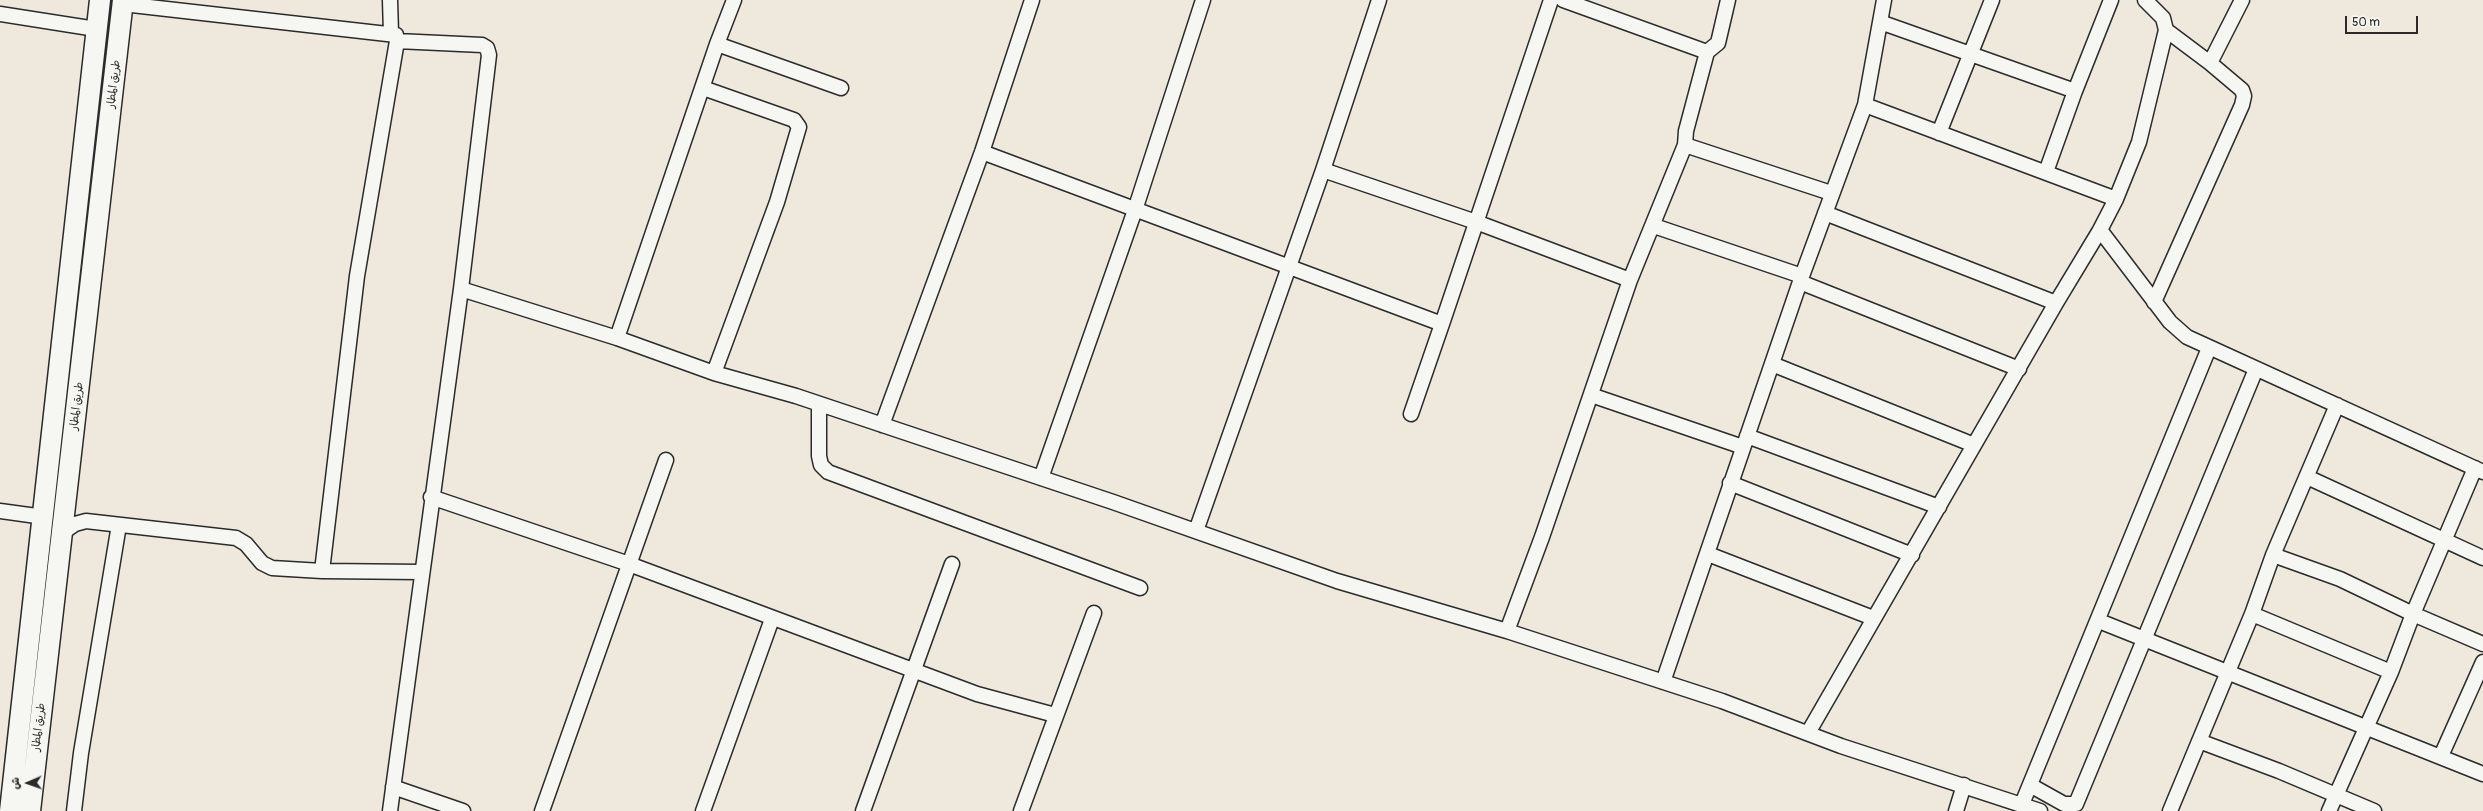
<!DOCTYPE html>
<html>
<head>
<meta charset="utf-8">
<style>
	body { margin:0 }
	#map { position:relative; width:2483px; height:811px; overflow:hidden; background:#eee9dc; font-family:Pangolin,"Playpen Sans Arabic",sans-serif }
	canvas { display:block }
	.north { position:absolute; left:8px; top:763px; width:40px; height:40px; -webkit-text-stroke:3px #f6f6f2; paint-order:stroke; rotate:268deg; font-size:11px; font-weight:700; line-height:16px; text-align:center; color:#2b2b2b }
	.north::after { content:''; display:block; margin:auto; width:14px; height:18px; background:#2b2b2b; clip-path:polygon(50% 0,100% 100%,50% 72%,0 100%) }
	.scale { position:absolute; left:2345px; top:16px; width:73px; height:18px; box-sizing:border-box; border:2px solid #2b2b2b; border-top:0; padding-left:5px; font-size:12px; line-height:14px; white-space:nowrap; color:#2b2b2b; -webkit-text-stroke:3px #f6f6f2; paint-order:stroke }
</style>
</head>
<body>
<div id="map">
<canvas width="2483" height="811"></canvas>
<div class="north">ش</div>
<div class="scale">50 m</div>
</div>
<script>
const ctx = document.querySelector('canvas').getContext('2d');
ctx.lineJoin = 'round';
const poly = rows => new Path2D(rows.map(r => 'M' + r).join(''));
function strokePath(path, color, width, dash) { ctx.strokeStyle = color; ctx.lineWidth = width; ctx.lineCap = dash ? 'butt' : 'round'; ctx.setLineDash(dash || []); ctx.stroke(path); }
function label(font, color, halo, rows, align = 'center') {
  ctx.font = font + ' Pangolin,"Playpen Sans Arabic",sans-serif'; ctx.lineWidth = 3; ctx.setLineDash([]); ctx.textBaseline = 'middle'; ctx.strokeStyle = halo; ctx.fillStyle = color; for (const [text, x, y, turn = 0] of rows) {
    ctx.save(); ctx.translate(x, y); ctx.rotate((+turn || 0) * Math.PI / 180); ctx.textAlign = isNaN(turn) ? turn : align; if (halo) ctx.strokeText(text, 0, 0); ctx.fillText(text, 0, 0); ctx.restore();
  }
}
const minor = poly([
	[390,0,391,33],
	[1563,0,1707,52],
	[123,4,396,35,397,41,357,276,322,571],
	[0,14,96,29],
	[1880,22,2075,91,2046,172],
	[2166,30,2210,63],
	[717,44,734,0],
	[703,88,794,120,799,127,777,202,714,373],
	[2075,91,2111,0],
	[1865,105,2116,199],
	[1939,133,1992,0],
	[1685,145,1831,193],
	[982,152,1442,324,1411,414],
	[1323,170,1476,222,1630,280],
	[1825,213,2056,303],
	[1654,226,1802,276],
	[2100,230,2170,322,2187,337,2483,472],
	[1800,282,2019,369],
	[461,289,617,338,714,373,796,396,1113,502,1337,581,1507,631,1722,701,1841,746,2040,811],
	[2154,302,2242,105,2244,96,2242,90,2210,63,2242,0],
	[1442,324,1551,0],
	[617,338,717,44,841,88],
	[1772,364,1974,445],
	[1591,395,1743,447],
	[819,404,819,456,821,465,828,472,1140,588],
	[882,425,982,152,1032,0],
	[1747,436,1939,507],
	[2307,477,2483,558],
	[1041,478,1135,210,1203,0],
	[1730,483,1912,555],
	[431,497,629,564,977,694,1055,715],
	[0,511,44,517],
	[1196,531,1323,170,1379,0],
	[62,533,75,524,86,521,236,538,246,544,262,563,272,568,322,571,421,572],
	[1708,554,1873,618],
	[2273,555,2340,579,2413,614,2483,644],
	[2252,614,2391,672],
	[2099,621,2483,774],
	[1507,631,1542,537,1630,280,1685,145,1686,131,1707,52,1718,43,1728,0],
	[1663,682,1802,276,1865,105,1884,0],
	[1808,733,2056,303,2100,230,2116,199,2139,142,2166,30,2163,18,2145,0],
	[2199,741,2279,771,2374,811],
	[2441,756,2483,662],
	[2030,785,2064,804,2076,804,2256,369],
	[393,787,463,811],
	[2022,804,2209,348],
	[74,811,81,753,119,525],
	[390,811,461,289,489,55,487,48,482,45,397,41],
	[542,811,666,460],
	[703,811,772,619],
	[863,811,952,564],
	[1021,811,1094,613],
	[1956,811,1964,785],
	[2170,811,2252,614,2273,555,2337,405],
	[2329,811,2391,672,2413,614,2475,468]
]);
const highway = poly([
	[10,811,100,0],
	[30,811,123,0]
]);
strokePath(minor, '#2b2b2b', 17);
strokePath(highway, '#2b2b2b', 23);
strokePath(minor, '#f6f6f2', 14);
strokePath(highway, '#f6f6f2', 20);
label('11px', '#2b2b2b', '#f6f6f2', [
	["طريق المطار",114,84,-83],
	["طريق المطار",77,406,-83],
	["طريق المطار",39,727,-83]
]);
</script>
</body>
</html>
